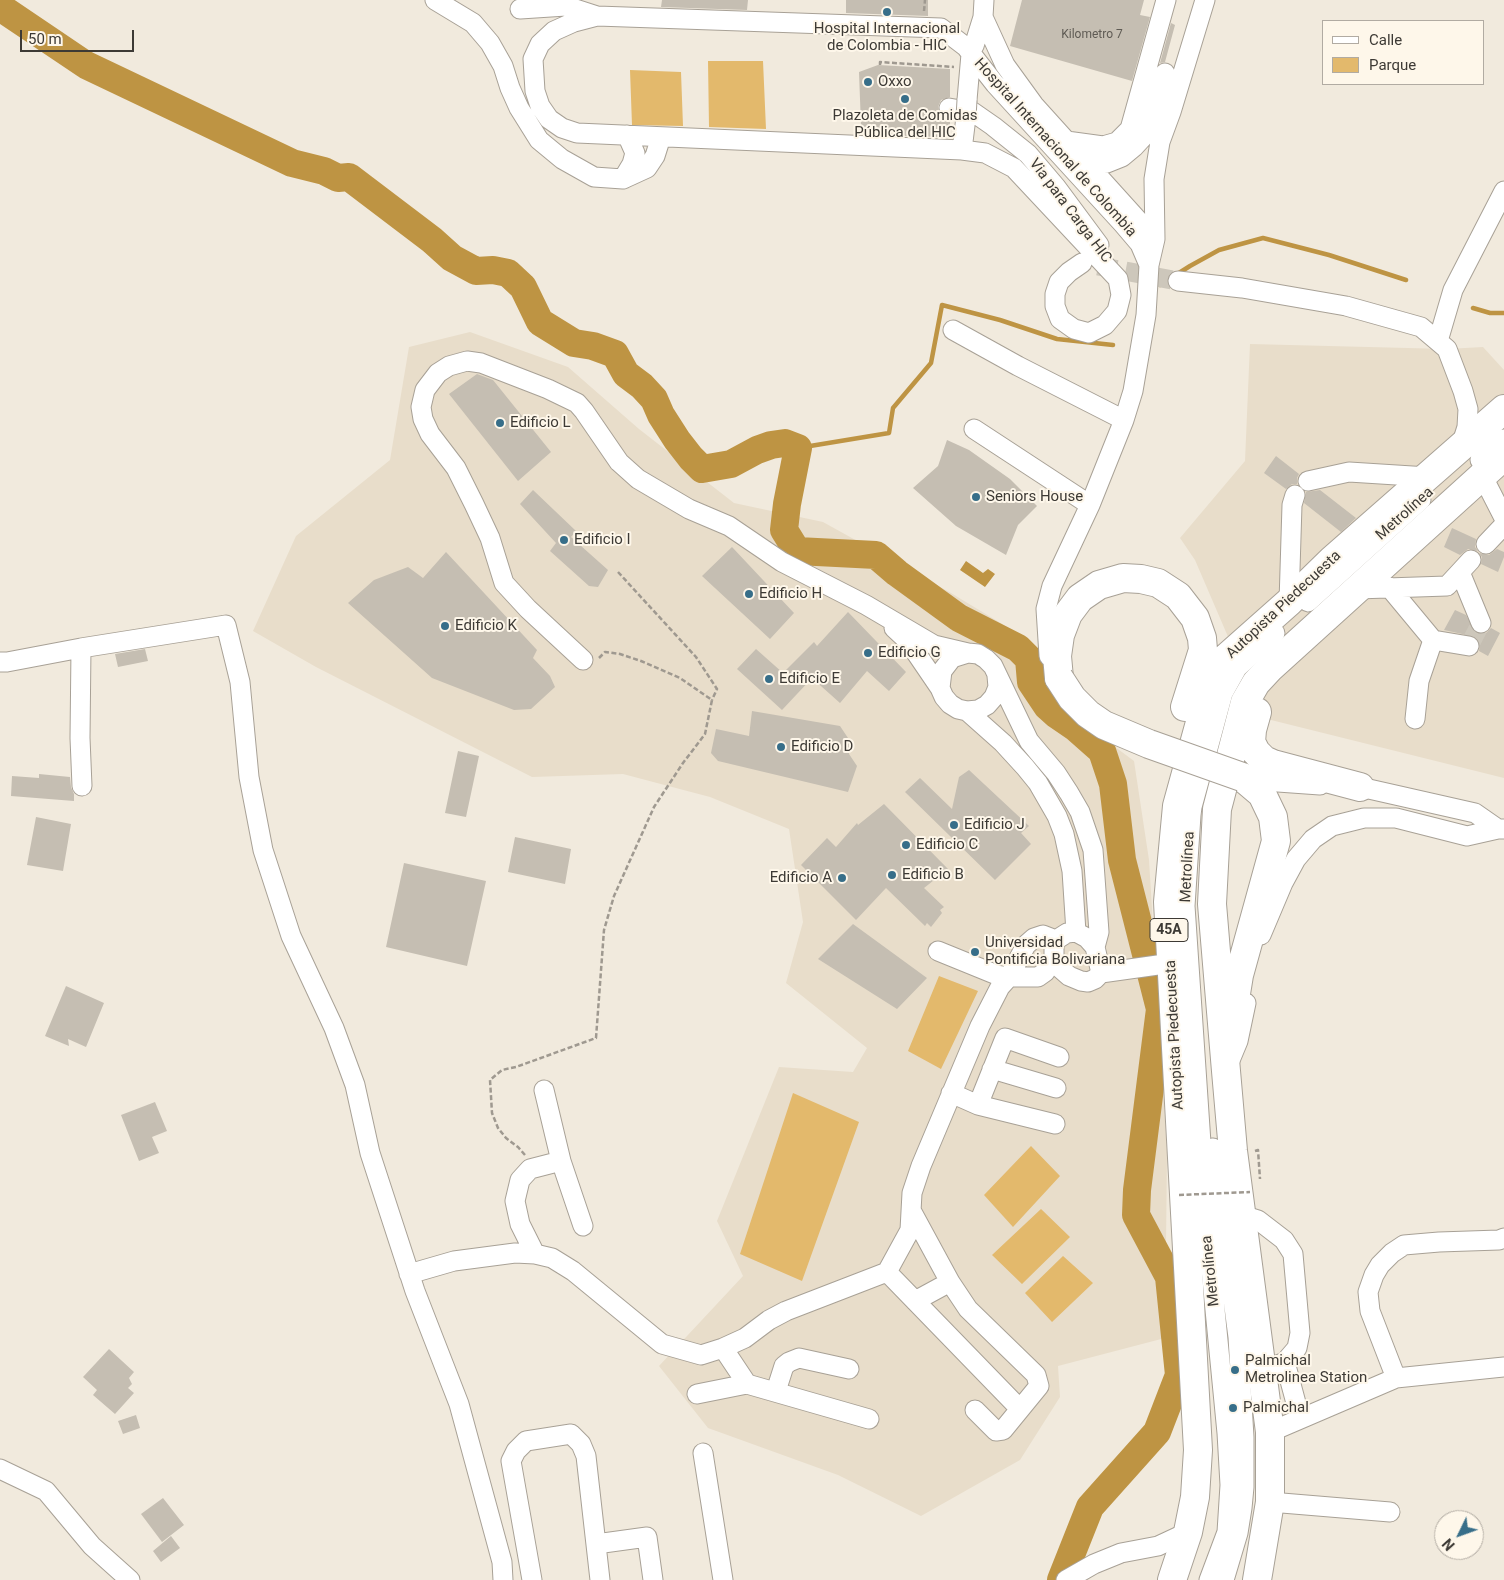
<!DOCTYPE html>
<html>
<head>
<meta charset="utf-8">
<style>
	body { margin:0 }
	#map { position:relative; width:1504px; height:1580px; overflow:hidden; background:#f1eadd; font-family:Roboto,sans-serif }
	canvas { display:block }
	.legend { position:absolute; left:1322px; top:20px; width:162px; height:65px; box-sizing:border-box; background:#fef7ea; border:1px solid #b1aba2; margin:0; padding:6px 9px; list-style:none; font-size:15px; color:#3d3a35 }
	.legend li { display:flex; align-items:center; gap:10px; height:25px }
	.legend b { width:25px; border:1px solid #b1aba2 }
	.north { position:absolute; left:1434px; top:1510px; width:50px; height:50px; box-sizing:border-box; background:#fef7ea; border:1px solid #b1aba2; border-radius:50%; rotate:228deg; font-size:14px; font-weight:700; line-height:20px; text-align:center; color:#3d3a35 }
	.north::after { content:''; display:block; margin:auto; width:18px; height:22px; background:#376e89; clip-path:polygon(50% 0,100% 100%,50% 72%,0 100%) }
	.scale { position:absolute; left:20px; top:30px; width:114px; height:22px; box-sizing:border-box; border:2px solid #3d3a35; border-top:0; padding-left:6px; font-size:15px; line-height:18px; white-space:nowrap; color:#3d3a35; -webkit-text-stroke:4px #fef7ea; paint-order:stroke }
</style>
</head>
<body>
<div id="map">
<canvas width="1504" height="1580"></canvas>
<ul class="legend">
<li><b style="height:6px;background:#fff"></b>Calle</li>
<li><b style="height:14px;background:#e3b96c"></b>Parque</li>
</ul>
<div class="north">N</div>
<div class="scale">50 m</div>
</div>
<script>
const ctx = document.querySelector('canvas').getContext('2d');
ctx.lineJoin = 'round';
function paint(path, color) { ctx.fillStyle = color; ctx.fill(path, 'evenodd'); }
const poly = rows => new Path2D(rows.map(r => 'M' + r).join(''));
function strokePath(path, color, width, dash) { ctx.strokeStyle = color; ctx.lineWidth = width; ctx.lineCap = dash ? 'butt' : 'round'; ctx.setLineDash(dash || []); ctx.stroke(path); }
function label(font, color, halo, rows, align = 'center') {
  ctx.font = font + ' Roboto,sans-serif'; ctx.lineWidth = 4; ctx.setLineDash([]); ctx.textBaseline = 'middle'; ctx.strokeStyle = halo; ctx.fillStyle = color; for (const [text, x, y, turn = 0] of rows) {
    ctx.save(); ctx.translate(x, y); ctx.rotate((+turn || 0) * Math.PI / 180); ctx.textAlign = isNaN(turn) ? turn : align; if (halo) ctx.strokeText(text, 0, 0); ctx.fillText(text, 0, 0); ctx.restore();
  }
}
paint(poly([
	[470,332,568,367,639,429,734,503,823,522,951,593,1027,639,1048,683,1099,735,1134,761,1149,860,1167,1153,1165,1338,1058,1366,1060,1397,1020,1460,921,1516,838,1475,708,1428,659,1366,743,1276,717,1221,779,1067,853,1072,867,1048,786,983,803,922,789,829,710,797,623,774,532,777,316,667,253,631,296,536,390,460,409,347],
	[1250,344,1447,349,1483,347,1504,370,1504,778,1263,718,1195,560,1180,538,1245,461]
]), '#e8ddca');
paint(poly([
	[708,61,763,61,766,129,709,127],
	[630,70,681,72,683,126,632,125],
	[939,976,978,991,941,1069,908,1051],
	[793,1093,859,1122,802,1281,740,1254],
	[1031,1146,1060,1176,1013,1227,984,1195],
	[1041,1209,1070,1237,1022,1284,992,1255],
	[1063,1256,1093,1283,1052,1322,1025,1293]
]), '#e3b96c');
paint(poly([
	[966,561,983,573,988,569,995,574,985,587,960,570]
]), '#be9443');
strokePath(poly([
	[1160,285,1190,266,1219,250,1263,238,1329,255,1406,280],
	[1473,308,1490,313,1504,313],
	[798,448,889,433,893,408,931,363,942,305,1000,320,1057,339,1113,345]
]), '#be9443', 4.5);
strokePath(poly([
	[0,7,86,65,292,163,324,171,338,178,349,177,432,240,452,258,476,271,493,270,508,273,523,287,540,322,574,343,593,346,615,354,626,374,642,386,654,399,661,415,677,440,691,458,702,469,731,464,757,450,771,445,785,443,798,448,787,504,784,530,797,551,876,555,897,573,959,618,1018,648,1029,659,1031,682,1047,706,1057,715,1076,728,1102,751,1113,784,1122,860,1160,1009,1137,1190,1136,1215,1169,1277,1179,1375,1157,1432,1090,1507,1061,1580]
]), '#be9443', 28);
paint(poly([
	[662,0,748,0,747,10,661,7],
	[846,0,928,0,928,16,846,13],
	[1022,0,1144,0,1140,15,1150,17,1132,81,1010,46],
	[1171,23,1175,25,1165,62,1160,63],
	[878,65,950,69,950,97,941,100,938,107,939,112,941,116,950,120,950,126,940,137,877,135,861,126,859,72],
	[477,374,493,380,551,452,518,481,449,394],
	[947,440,969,450,1010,479,1037,506,1018,525,1006,555,956,526,913,488,938,466],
	[1276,456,1299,474,1297,478,1297,484,1292,484,1286,489,1264,473],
	[533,490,576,531,571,537,608,570,598,587,589,586,550,551,556,543,520,504],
	[1320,490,1356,518,1341,532,1304,503,1306,492],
	[1452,528,1476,539,1475,547,1478,551,1468,549,1460,555,1444,547],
	[732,547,794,613,770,639,702,576],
	[1497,549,1504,552,1504,557,1498,572,1481,564,1482,557,1479,553,1489,555],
	[446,552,537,650,533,658,550,676,555,687,531,709,514,710,432,678,348,603,374,580,408,567,423,578],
	[1455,610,1466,615,1475,632,1479,634,1485,634,1491,628,1500,633,1488,656,1479,651,1480,643,1476,637,1444,630],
	[848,612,906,672,889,691,867,671,840,703,812,678,782,710,737,669,756,649,783,673,814,642,817,646],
	[145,649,148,661,118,667,115,654],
	[752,711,840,726,850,741,849,754,857,766,848,792,718,761,711,753,716,729,749,736],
	[458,751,479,756,466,817,445,813],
	[969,770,1029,826,1021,833,1031,844,995,880,905,792,920,778,952,809,959,777],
	[39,774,70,777,71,787,74,794,74,801,11,796,12,776,39,778],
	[884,804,948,869,924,888,944,907,940,910,942,913,931,927,927,923,925,926,886,888,856,920,801,865,827,838,836,847,857,823,858,825],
	[36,817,71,824,63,871,27,865],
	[515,837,571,849,565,884,508,872],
	[404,863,486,881,467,966,386,947],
	[853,924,927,978,897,1009,818,959],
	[66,986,104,1003,86,1047,68,1039,69,1046,45,1036],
	[155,1102,167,1131,152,1137,159,1153,139,1161,121,1115],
	[109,1349,134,1372,129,1378,132,1384,128,1388,134,1393,115,1414,93,1395,97,1390,83,1377],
	[136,1415,140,1428,123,1434,118,1421],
	[163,1498,184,1525,162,1542,141,1514],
	[171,1536,180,1548,161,1562,153,1551]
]), '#c5beb2');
strokePath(poly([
	[1098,266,1178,281],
	[1469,646,1481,623]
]), '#cdc7bb', 19, [19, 9]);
const minor = poly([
	[435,0,473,23,490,43,503,66,510,88,519,108,539,140,562,159,594,177,623,179,647,168,655,156,661,137],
	[520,9,566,6,597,16,941,28,966,47,995,84,1123,224,1140,244,1149,265],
	[597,16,574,22,554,31,540,44,533,59,535,91,540,106,549,119,562,128,577,133,962,150,985,153,1014,168,1118,279,1121,295,1117,311,1105,325,1089,333,1074,329,1060,319,1055,306,1055,294,1059,282,1069,272,1082,263],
	[983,17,1005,65,1034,105,1155,239],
	[974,46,983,17,984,0],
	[967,100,971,54],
	[949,108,966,111],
	[970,110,993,126,1028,154,1056,187,1099,245],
	[1059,140,1103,146,1117,142,1130,129,1166,0],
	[962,150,966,117],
	[1081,157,1094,164,1107,163,1122,157,1134,147,1145,135,1165,73],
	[623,179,632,164,635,153,627,135],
	[1178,281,1242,288,1346,306,1421,327,1447,349,1463,391,1468,409,1467,427,1461,446],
	[953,330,1018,366,1124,420],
	[1438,341,1453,290,1504,191],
	[974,429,1090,505],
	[1480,460,1504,439],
	[1482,475,1504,518],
	[1308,481,1349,472,1428,477],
	[1486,544,1504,525],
	[1460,572,1481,623],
	[1389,587,1433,640,1469,646],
	[1357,589,1447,586,1471,560],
	[1289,602,1292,505,1295,495],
	[1308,602,1421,500],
	[894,628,908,641,940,688],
	[81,648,80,738,82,786],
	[1049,656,1046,609,1052,586,1090,505,1124,420,1133,391,1146,315,1149,265,1155,239,1154,179,1160,142,1171,112,1205,0],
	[583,660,528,609,504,583,490,538,474,504,456,468,430,434,423,419,421,407,425,390,438,373,449,366,467,361,481,363,548,389,577,403,584,411,619,462,638,479,689,509,729,526,782,562,866,605,934,645,968,653],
	[0,662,7,662,81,648,226,625,240,682,249,777,263,850,291,936,334,1028,355,1085,370,1153,415,1291,459,1404,502,1562,503,1580],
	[997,676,998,687,994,697,987,705,978,710,967,711,958,709,950,704,944,697,940,688,942,671,952,658,968,653,978,654,986,659,993,666,1029,741,1056,773,1069,793,1080,812,1093,850,1099,932,1095,947],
	[967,711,1003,743,1025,767,1038,783,1057,816,1064,834,1072,871,1076,932],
	[1415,719,1419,681,1433,640],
	[1243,777,1278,782,1320,785],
	[1350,786,1360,787,1475,813,1498,829],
	[1261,935,1283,883,1296,859,1313,839,1332,826,1364,818,1396,818,1467,836,1498,829,1504,829],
	[938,951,997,975,1009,977,1038,977,1045,972,1054,957],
	[1101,973,1095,947,1087,938,1076,932,1067,933,1056,940,1054,946,1054,957,1056,961,1061,969,1069,976,1081,981,1088,982,1095,979,1101,973,1172,963],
	[1228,1065,1238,1041,1246,1003],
	[992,1069,1056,1088],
	[544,1090,561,1161],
	[951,1093,978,1105,1055,1124],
	[978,1105,1005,1038,1059,1057],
	[1213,1148,1238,1337,1244,1437,1244,1487,1242,1508,1238,1533,1224,1580],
	[912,1212,950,1282,968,1309,1036,1375,1039,1386,1003,1430,996,1431,975,1410],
	[1242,1215,1258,1220,1284,1240,1293,1254,1300,1333,1297,1348,1285,1362,1262,1371],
	[535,1254,520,1224,515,1201,520,1180,530,1169,561,1161,583,1226],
	[887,1272,910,1230,912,1193,921,1166,980,1026,1000,987,1009,977,1026,945,1034,938,1043,935,1056,940],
	[409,1274,454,1261,515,1253,535,1254,552,1258,573,1271,662,1344,701,1355,723,1348,745,1338,769,1320,786,1311,887,1272,1020,1409],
	[915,1301,950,1282],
	[723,1348,747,1384,869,1419],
	[1285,1362,1300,1418],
	[1396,1378,1370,1311,1368,1292,1374,1275,1380,1265,1392,1253,1404,1245,1439,1242,1499,1240,1504,1238],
	[776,1391,784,1366,789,1362,799,1358,849,1369],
	[697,1394,747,1384],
	[1270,1432,1396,1378,1504,1367],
	[703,1453,723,1580],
	[0,1469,46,1491,92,1546,130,1580],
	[1270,1502,1390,1512],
	[596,1544,647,1537,653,1580],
	[532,1580,511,1461,516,1451,526,1441,571,1434,581,1444,586,1456,600,1580],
	[1066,1580,1094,1564,1121,1553,1158,1546,1188,1532],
	[1209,1580,1227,1532,1230,1485,1227,1433,1206,1217,1185,906,1191,815,1192,807,1223,693,1237,668,1275,633]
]);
const highway = poly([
	[1059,678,1057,656,1060,635,1068,614,1080,598,1099,585,1123,578,1141,579,1158,583,1178,596,1195,618,1202,638,1203,650,1185,707],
	[1257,712,1252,730,1251,742,1256,752,1264,760,1273,764,1360,787],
	[1232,1018,1239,975,1276,841,1273,817,1262,794,1242,777],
	[1172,1580,1188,1532,1195,1497,1198,1450,1168,902,1177,806,1210,686,1227,657,1289,602,1332,560,1504,409],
	[1257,1580,1270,1502,1270,1432,1233,1151,1226,1071,1212,904,1217,809,1245,702,1256,683,1269,669,1504,456]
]);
strokePath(minor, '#a8a196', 21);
strokePath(highway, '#a8a196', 30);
strokePath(poly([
	[924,11,925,0],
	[880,65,880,62,954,67],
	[618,572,696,657,717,689,712,700],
	[1255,1151,1258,1150,1260,1179],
	[525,1155,518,1147,506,1138,498,1128,492,1113,490,1080,502,1070,516,1067,596,1038,604,930,614,896,654,807,683,763,705,734,712,700,680,678,641,661,620,654,605,652,599,658]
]), '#9f9990', 2.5, [5, 2.5]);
strokePath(minor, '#fff', 19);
strokePath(highway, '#fff', 28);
const minorBridge = poly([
	[966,117,967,100]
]);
const highwayBridge = poly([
	[1059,678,1072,698,1088,714,1104,725,1149,744,1242,777]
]);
strokePath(minorBridge, '#a8a196', 21, []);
strokePath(highwayBridge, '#a8a196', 30, []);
strokePath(poly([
	[1179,1195,1250,1192]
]), '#9f9990', 2.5, [5, 2.5]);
strokePath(minorBridge, '#fff', 19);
strokePath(highwayBridge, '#fff', 28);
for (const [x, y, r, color] of [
	[887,12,5,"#376e89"],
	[868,82,5,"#376e89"],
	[905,99,5,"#376e89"],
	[500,423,5,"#376e89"],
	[976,497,5,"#376e89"],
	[564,540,5,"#376e89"],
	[749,594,5,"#376e89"],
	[445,626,5,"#376e89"],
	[868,653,5,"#376e89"],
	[769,679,5,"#376e89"],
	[781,747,5,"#376e89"],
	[954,825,5,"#376e89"],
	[906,845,5,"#376e89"],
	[892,875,5,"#376e89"],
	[842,878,5,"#376e89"],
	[975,952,5,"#376e89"],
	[1235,1370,5,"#376e89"],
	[1233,1408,5,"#376e89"]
]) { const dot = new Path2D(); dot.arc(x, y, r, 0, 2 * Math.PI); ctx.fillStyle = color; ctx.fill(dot); strokePath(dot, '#fef7ea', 2); }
label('12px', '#5f5b54', null, [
	["Kilometro 7",1092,35]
]);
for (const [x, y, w] of [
	[1169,930,38]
]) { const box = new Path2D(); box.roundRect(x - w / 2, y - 11.5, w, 23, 4); ctx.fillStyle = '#fef7ea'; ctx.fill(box); strokePath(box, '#3d3a35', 1); }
label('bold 14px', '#3d3a35', null, [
	["45A",1169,930]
]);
label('15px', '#3d3a35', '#fef7ea', [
	["Hospital Internacional",887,29,"center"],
	["de Colombia - HIC",887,46,"center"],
	["Oxxo",878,82],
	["Plazoleta de Comidas",905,116,"center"],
	["Pública del HIC",905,133,"center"],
	["Edificio L",510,423],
	["Seniors House",986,497],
	["Edificio I",574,540],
	["Edificio H",759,594],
	["Edificio K",455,626],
	["Edificio G",878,653],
	["Edificio E",779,679],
	["Edificio D",791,747],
	["Edificio J",964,825],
	["Edificio C",916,845],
	["Edificio B",902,875],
	["Edificio A",832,878,"right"],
	["Universidad",985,943],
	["Pontificia Bolivariana",985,960],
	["Palmichal",1245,1361],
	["Metrolinea Station",1245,1378],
	["Palmichal",1243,1408]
], 'left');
label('15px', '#3d3a35', '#fef7ea', [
	["Hospital Internacional de Colombia",1055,148,48],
	["Via para Carga HIC",1070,211,53],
	["Metrolínea",1405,514,-42],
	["Autopista Piedecuesta",1284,605,-43],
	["Metrolínea",1188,867,-87],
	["Autopista Piedecuesta",1175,1035,-93],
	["Metrolínea",1211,1271,-96]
]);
</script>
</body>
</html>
